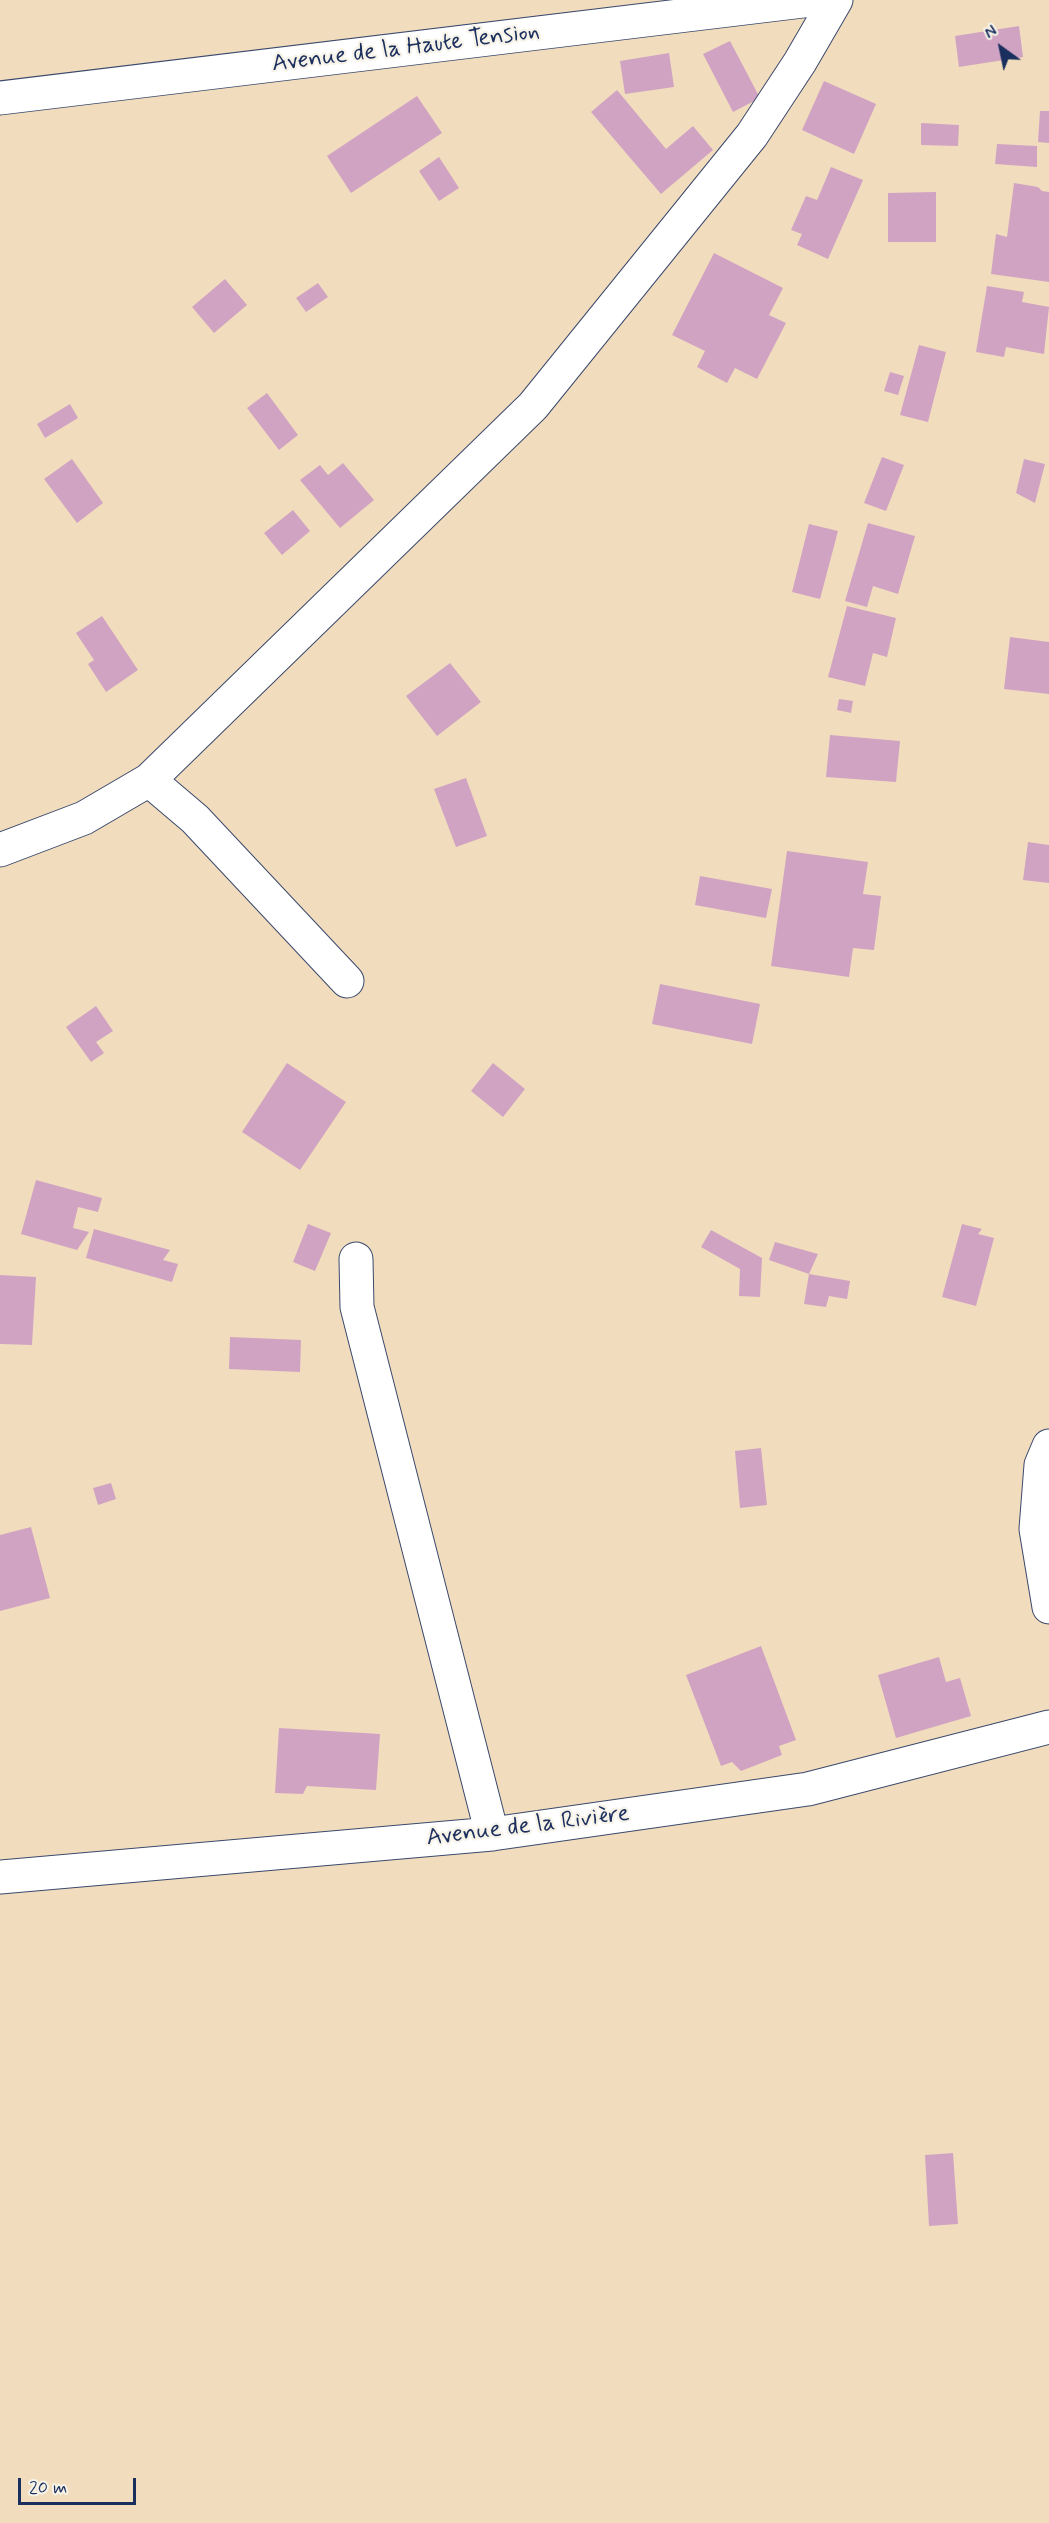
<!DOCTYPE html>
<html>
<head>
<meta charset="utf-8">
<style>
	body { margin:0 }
	#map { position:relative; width:1049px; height:2523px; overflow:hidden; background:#f1ddbd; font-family:Mynerve,sans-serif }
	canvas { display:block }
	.north { position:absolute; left:971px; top:18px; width:60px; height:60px; -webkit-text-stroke:4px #f7f3e8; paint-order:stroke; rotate:327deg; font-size:16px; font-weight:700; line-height:24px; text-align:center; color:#1b2f5e }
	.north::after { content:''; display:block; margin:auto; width:21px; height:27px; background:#1b2f5e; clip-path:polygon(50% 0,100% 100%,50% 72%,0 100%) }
	.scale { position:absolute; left:18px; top:2478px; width:118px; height:27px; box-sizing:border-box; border:3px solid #1b2f5e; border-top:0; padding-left:8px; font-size:18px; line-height:21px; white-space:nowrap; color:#1b2f5e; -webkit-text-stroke:4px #f7f3e8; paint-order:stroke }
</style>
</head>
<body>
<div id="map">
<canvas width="1049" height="2523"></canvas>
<div class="north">N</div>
<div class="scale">20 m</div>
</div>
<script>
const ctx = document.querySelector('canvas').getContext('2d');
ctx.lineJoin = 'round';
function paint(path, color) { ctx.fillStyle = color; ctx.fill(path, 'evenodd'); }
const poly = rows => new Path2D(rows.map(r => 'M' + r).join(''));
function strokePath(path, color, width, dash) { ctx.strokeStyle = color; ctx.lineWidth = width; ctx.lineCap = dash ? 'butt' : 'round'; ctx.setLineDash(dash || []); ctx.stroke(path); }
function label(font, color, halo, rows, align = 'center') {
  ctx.font = font + ' Mynerve,sans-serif'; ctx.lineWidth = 4.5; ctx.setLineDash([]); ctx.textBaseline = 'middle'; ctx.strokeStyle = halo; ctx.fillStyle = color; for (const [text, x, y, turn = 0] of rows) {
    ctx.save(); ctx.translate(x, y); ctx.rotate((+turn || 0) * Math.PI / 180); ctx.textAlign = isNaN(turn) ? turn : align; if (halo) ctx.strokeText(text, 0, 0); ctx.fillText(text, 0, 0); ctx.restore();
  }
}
paint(poly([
	[1019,26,1023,57,959,67,955,36],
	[730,41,760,98,733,112,703,54],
	[669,53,674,87,625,94,620,61],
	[824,81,876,104,854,154,802,130],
	[617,90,666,149,693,126,713,150,661,194,591,112],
	[417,96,442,133,351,193,327,156],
	[1040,111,1049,111,1049,143,1038,142],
	[921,123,959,125,958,146,921,145],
	[997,144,1037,146,1037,167,995,164],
	[439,157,459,188,439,201,419,171],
	[831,167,863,180,828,259,797,245,802,234,791,230,806,196,817,200],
	[1014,183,1038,187,1042,191,1049,192,1049,282,991,274,996,234,1007,237],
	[936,192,936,242,888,242,888,193],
	[714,253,783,288,769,315,786,323,757,379,735,368,727,383,697,367,705,351,672,335],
	[225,279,247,305,214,333,192,307],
	[318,283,328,297,306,312,296,298],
	[987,286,1024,292,1022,302,1049,307,1044,354,1006,347,1004,357,976,352],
	[919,345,946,352,928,422,900,415],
	[890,372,904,376,898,395,884,391],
	[267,393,298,435,279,450,247,408],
	[70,404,78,418,45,438,37,424],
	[882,457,904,465,886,511,864,503],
	[72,459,103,503,77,523,44,479],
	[1024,459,1045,464,1035,503,1016,493],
	[343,463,374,500,340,528,300,480,320,465,328,475],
	[293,510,310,531,282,555,264,533],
	[868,523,915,536,898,594,873,586,867,607,845,601],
	[809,524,838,531,820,599,792,592],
	[847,606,896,618,887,657,873,653,865,686,828,677],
	[102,616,138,670,106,692,88,664,94,660,76,633],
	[1010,637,1049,642,1049,694,1004,689],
	[450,663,481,702,437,736,406,696],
	[839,699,853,701,851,713,837,710],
	[830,735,900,741,896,782,826,777],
	[466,778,487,836,456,847,434,789],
	[1028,842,1049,845,1049,883,1023,880],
	[787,851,868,862,863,894,881,896,874,950,853,948,849,977,771,966],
	[700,876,772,889,766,918,695,905],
	[660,984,760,1004,752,1044,652,1024],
	[96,1006,113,1031,96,1042,104,1053,91,1062,66,1027],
	[287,1063,346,1102,300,1170,242,1132],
	[493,1063,525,1089,503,1117,471,1091],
	[36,1180,102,1198,98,1212,78,1207,73,1228,89,1232,77,1250,21,1234],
	[308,1224,331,1233,315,1271,293,1262],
	[962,1224,982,1229,978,1234,994,1238,976,1306,942,1297],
	[94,1229,170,1250,163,1260,178,1264,172,1282,86,1258],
	[711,1230,762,1258,760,1297,739,1296,740,1269,701,1247],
	[775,1242,818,1254,809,1274,769,1260],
	[809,1274,850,1281,847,1299,829,1296,826,1307,804,1304],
	[0,1275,36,1277,32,1345,0,1344],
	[230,1337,301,1340,300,1372,229,1369],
	[761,1448,767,1505,740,1508,735,1451],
	[111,1483,116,1499,98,1505,93,1488],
	[31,1527,50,1598,0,1611,0,1535],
	[761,1646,796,1740,779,1746,782,1755,741,1771,732,1762,721,1766,686,1675],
	[939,1657,946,1682,960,1678,971,1716,896,1738,878,1675],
	[279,1728,380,1734,376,1790,307,1786,303,1794,275,1793],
	[953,2153,958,2224,929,2226,925,2155]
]), '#d1a3c3');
const minor = poly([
	[0,98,811,0],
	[149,780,195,819,347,981],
	[0,850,84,818,149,780,533,406,752,135,800,62,836,0],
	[356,1259,357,1307,492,1834],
	[1049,1446,1041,1465,1036,1529,1049,1607],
	[0,1877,492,1834,808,1789,1049,1727]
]);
strokePath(minor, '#3b496c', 35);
strokePath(minor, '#fff', 33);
label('24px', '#1b2f5e', '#f7f3e8', [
	["Avenue de la Haute Tension",406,49,-7],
	["Avenue de la Rivière",528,1827,-7]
]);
</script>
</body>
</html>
